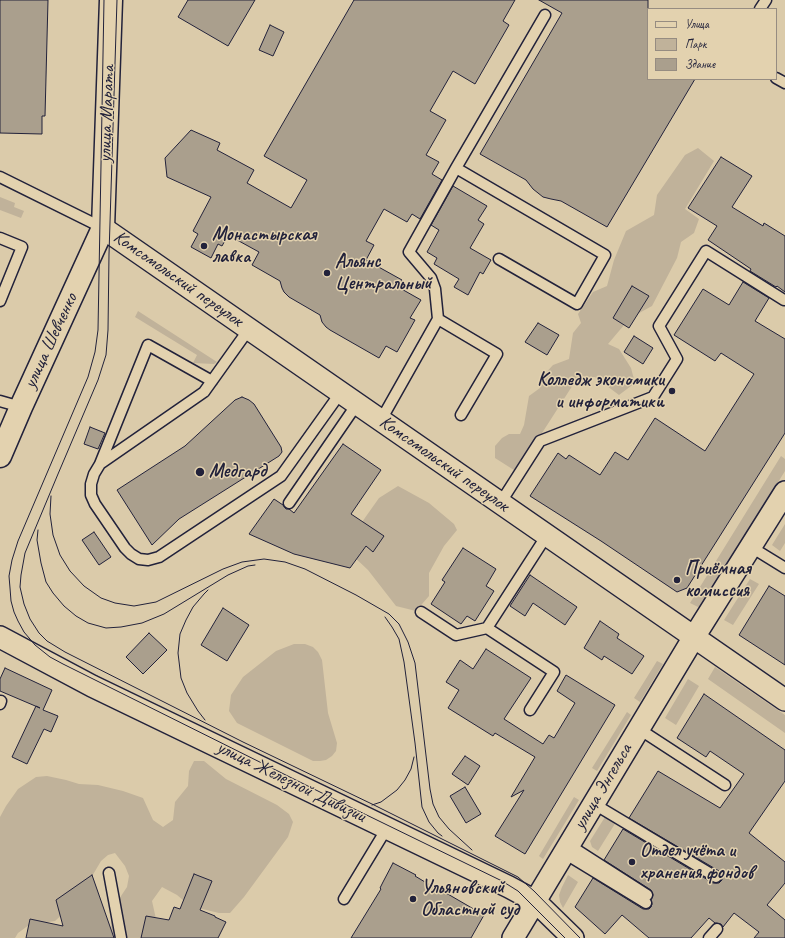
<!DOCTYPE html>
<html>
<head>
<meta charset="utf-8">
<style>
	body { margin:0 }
	#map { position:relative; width:785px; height:938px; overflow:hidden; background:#dbcbaa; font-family:Caveat,sans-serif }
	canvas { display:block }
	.legend { position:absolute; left:647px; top:8px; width:130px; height:72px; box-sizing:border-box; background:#e3d2af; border:1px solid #968c81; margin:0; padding:5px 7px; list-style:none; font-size:12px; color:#22223b }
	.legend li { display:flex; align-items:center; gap:8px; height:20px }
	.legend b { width:20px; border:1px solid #968c81 }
</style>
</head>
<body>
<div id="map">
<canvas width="785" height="938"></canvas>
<ul class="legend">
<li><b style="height:5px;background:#e3d2af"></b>Улица</li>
<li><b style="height:11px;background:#c0b29a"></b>Парк</li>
<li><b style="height:11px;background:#aa9f8d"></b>Здание</li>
</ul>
</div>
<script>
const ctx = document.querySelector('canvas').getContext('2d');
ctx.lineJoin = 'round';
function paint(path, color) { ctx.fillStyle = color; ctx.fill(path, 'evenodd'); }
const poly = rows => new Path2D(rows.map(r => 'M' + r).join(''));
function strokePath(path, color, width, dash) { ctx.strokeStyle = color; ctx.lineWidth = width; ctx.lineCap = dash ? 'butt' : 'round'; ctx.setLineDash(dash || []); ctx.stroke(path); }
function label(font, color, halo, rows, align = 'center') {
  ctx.font = font + ' Caveat,sans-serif'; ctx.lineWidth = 3; ctx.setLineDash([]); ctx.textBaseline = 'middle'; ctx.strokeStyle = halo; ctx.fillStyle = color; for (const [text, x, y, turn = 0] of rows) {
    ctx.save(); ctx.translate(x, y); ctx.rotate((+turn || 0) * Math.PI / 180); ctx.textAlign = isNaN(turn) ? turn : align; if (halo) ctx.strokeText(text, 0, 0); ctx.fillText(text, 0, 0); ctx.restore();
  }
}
paint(poly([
	[698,148,714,161,685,209,699,219,694,233,681,242,677,258,652,306,630,318,608,344,619,349,631,368,635,383,619,395,595,377,578,377,517,472,495,458,495,446,502,438,509,434,520,434,524,425,529,396,540,388,541,378,553,365,569,359,573,333,581,323,578,314,593,292,607,286,614,260,626,231,654,215,657,195,685,155],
	[0,197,15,203,14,207,24,211,21,218,0,210],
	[138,311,217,362,214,364,193,363,197,355,135,317],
	[781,456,785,459,785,471,701,607,698,607,690,603],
	[398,486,429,503,454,524,457,530,444,546,429,573,429,596,416,611,396,606,368,570,352,555,350,539,379,498],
	[785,524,785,543,780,551,772,545],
	[750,579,759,584,733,625,724,620],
	[294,644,305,644,313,647,318,652,322,660,328,713,337,743,336,751,332,756,326,760,320,761,313,761,237,723,229,711,231,695,243,677,276,651],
	[657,661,663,664,640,702,634,698],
	[715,667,785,715,785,733,708,679],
	[688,679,699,686,676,725,665,718],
	[627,712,631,715,597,771,592,768],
	[194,761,204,761,226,779,277,805,289,814,293,822,288,837,244,897,230,913,219,913,190,906,177,895,162,887,152,901,158,928,162,938,112,938,111,924,112,912,119,899,127,887,129,876,125,866,115,853,108,855,101,861,78,900,55,921,29,925,18,933,15,938,0,938,0,817,6,806,18,789,36,777,47,776,66,780,79,784,98,785,123,791,143,798,153,820,163,827,173,820,175,802,188,786,189,771],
	[574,797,579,800,543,859,539,856],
	[605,817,607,817,616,822,598,851,592,847,590,841],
	[568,875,578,882,563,908,560,902,559,895,562,887]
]), '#c0b29a');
const building = poly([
	[0,0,48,0,45,116,42,116,42,134,0,133,0,0],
	[188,0,255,0,228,46,178,17,188,0],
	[354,0,515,0,503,21,509,25,475,84,453,71,430,111,446,120,426,155,439,162,432,174,442,180,420,219,412,214,407,222,384,209,366,241,374,245,366,260,402,280,398,287,421,300,410,318,415,320,397,352,386,346,379,358,330,330,326,327,322,322,320,315,289,297,284,292,282,288,280,281,252,265,259,252,228,235,222,246,218,244,211,258,191,247,198,234,193,231,211,197,167,177,165,158,191,130,220,143,217,150,254,170,247,183,291,208,307,180,264,156,354,0],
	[539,0,648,0,648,79,695,79,607,227,561,201,551,199,543,197,533,189,526,180,480,154,562,13,539,0],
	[270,25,284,32,273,56,259,50,270,25],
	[721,157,752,176,732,207,763,226,764,223,785,236,785,292,777,286,776,287,750,271,751,269,708,240,717,226,688,208,721,157],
	[453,186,487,206,478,220,484,224,470,248,491,260,483,274,480,272,468,295,454,287,459,279,434,264,437,258,427,252,439,230,431,225,453,186],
	[743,282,769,298,755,321,785,339,785,433,687,588,677,592,601,541,530,496,558,453,566,459,569,455,600,475,615,452,628,460,655,418,705,451,754,374,721,353,715,361,674,335,703,289,729,305,743,282],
	[632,286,649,296,629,328,613,318,632,286],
	[538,323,559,335,547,355,525,342,538,323],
	[634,336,653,348,643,364,624,352,634,336],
	[242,397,249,400,254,404,281,447,282,452,279,456,179,519,152,545,117,490,185,446,235,400,242,397],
	[90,427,105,433,98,449,84,444,90,427],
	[343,444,381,470,351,514,384,536,373,552,366,546,350,568,294,554,249,534,274,499,283,505,286,509,289,509,294,513,343,444],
	[94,532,111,557,99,565,82,540,94,532],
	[463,548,496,569,486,586,494,591,475,621,467,616,461,624,431,604,445,582,442,580,463,548],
	[530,575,577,607,565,625,533,603,525,616,510,606,530,575],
	[769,586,785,596,785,665,739,635,769,586],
	[223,608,249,625,227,661,201,645,223,608],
	[600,621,619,634,617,638,644,656,632,674,604,656,602,660,584,648,600,621],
	[149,633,167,650,143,674,126,657,149,633],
	[486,649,531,678,504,719,543,744,549,735,554,738,575,703,557,691,566,675,615,705,525,854,495,836,524,790,511,797,535,757,495,733,493,736,448,708,459,690,446,682,460,660,473,669,486,649],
	[5,668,52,690,43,710,58,716,51,732,44,729,27,764,12,757,36,706,40,708,0,691,0,679,5,668],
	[704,694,785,750,785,781,749,833,785,862,785,883,767,905,785,920,785,938,754,938,759,932,734,913,723,927,721,924,715,923,709,918,691,938,649,938,622,915,605,934,575,907,593,878,643,909,649,909,651,907,652,904,651,900,653,895,651,890,604,860,623,829,713,883,719,883,722,880,722,874,719,871,629,818,658,771,720,808,744,774,710,751,706,757,677,738,704,694],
	[465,756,480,766,468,785,452,774,465,756],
	[465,787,481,814,466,823,450,796,465,787],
	[393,863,416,875,415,876,445,894,446,893,484,915,471,938,351,938,381,889,380,888,383,882,393,863],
	[194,874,212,881,200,910,215,916,215,917,226,922,218,938,141,938,146,916,169,920,174,907,180,909,194,874],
	[92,875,114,938,26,938,30,919,63,926,56,900,92,875]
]);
paint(building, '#aa9f8d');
strokePath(building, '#22223b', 1);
const lane = poly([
	[760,9,766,0],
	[776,78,785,83],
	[456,168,605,255,577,304,499,259],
	[0,177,103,228],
	[0,238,22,247,0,301],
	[438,319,497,354,461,415],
	[249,329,204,392,100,464,94,474,91,484,91,495,95,504,125,548,131,554,139,559,148,560,159,557,281,476,341,392],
	[0,401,21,407],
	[381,420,438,319,435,289,431,278,409,252,456,168,545,15],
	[100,464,148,345,212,381],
	[501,502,540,441,653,397,677,359,659,326,706,251,784,300],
	[289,503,357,404],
	[751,547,785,568],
	[421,612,456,635,487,628,547,535],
	[487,628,554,672,530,710],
	[0,701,1,701,0,704],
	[639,729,725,785],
	[594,804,716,877],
	[569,845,647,895],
	[564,853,646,903],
	[109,873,121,938],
	[344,899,387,828],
	[709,938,717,929]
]);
const street = poly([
	[103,228,785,700],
	[0,637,92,686,509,887,535,901,573,938],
	[513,938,694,637,785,492]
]);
const secondary = poly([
	[0,456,21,407,103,228,111,0]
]);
strokePath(lane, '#22223b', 13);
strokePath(street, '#22223b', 24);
strokePath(secondary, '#22223b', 25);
strokePath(lane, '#e3d2af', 10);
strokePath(street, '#e3d2af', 21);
strokePath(secondary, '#e3d2af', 22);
strokePath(poly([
	[104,0,98,330,95,352,88,377,18,541,12,560,9,576,10,588,11,601,14,612,18,621,24,632,35,645,50,657,63,664,342,803,502,881,518,891,565,938],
	[117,0,109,254,108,330,106,355,98,380,58,474,25,553,21,575,20,587,24,604,30,619,39,633,47,641,65,652,243,742,374,805,518,877,534,891,580,938],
	[51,496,50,514,53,535,60,555,70,571,84,586,101,598,115,603,134,606,156,602,223,569,242,562,264,559,285,562,305,569,356,595,389,614,399,624,408,642,415,663,430,789,433,804,439,817,449,829,472,850],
	[38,530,37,540,41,563,46,582,53,593,64,606,76,616,88,623,106,628,121,627,142,623,164,614,228,575,248,566,255,565],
	[385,617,392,627,399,639,404,662,415,743,422,807,429,822,438,833,442,836],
	[205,720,198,711,187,693,181,678,178,653,180,634,186,620,193,607,204,594,208,590],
	[372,805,381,802,397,790,405,780,411,769,414,757]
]), '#22223b', 1);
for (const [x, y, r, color] of [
	[204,246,4,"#22223b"],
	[327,273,4,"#22223b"],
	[672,391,4,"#22223b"],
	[200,472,5,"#22223b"],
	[677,580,4,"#22223b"],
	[632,862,4,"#22223b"],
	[413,899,4,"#22223b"]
]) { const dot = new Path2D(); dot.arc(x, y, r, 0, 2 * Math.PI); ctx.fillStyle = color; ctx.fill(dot); strokePath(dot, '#e3d2af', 1.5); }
label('19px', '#22223b', '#e3d2af', [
	["улица Марата",107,114,-88],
	["Комсомольский переулок",178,279,35],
	["улица Шевченко",51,341,-65],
	["Комсомольский переулок",444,464,35],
	["улица Железной Дивизии",291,782,26],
	["улица Энгельса",603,787,-59]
]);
label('bold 19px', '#22223b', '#e3d2af', [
	["Монастырская",212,235],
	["лавка",212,257],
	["Альянс",335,262],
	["Центральный",335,284],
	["Колледж экономики",664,380,"right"],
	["и информатики",664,402,"right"],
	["Медгард",209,472],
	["Приёмная",685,569],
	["комиссия",685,591],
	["Отдел учёта и",640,851],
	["хранения фондов",640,873],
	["Ульяновский",421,888],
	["Областной суд",421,910]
], 'left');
</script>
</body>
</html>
